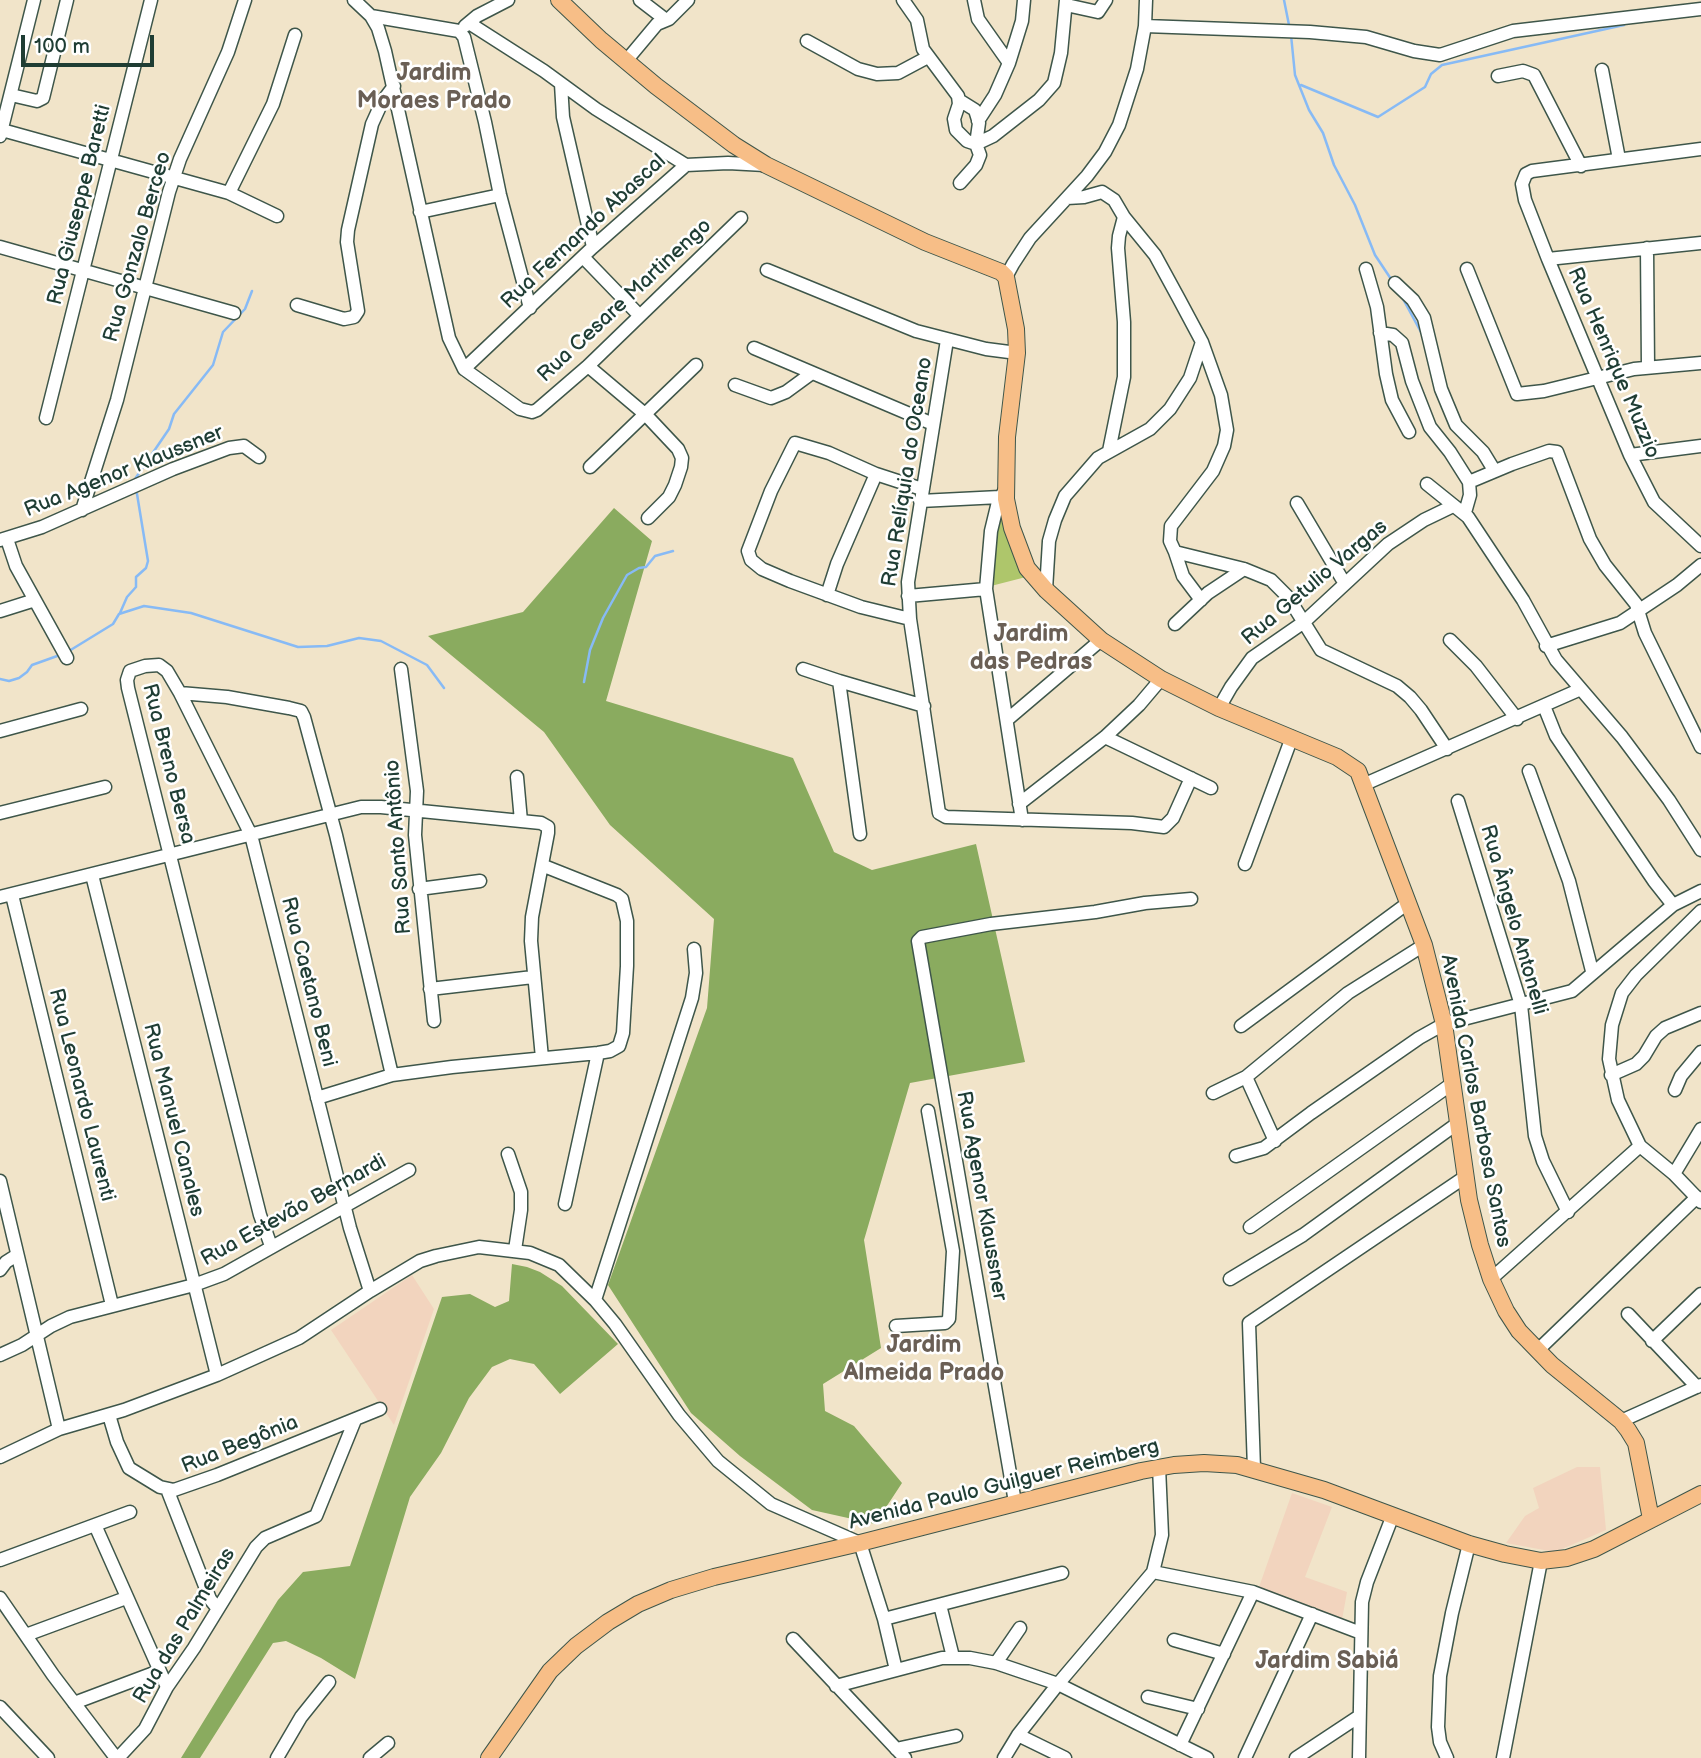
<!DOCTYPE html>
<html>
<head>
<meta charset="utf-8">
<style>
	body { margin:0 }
	#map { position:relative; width:1701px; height:1758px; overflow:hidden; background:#f1e4c9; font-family:"Balsamiq Sans",sans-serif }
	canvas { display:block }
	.scale { position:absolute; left:21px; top:35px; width:133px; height:32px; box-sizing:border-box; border:4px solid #1f3d34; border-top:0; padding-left:9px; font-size:21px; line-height:24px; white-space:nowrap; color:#1f3d34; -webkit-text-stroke:5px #fff; paint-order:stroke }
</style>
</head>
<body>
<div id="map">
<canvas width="1701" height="1758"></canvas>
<div class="scale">100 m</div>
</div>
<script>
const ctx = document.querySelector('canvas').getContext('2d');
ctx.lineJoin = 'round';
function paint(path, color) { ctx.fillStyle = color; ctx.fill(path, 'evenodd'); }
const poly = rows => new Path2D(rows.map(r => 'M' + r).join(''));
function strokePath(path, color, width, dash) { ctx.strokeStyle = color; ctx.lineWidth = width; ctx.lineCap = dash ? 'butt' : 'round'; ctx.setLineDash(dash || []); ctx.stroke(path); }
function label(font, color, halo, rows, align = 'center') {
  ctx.font = font + ' "Balsamiq Sans",sans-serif'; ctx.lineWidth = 5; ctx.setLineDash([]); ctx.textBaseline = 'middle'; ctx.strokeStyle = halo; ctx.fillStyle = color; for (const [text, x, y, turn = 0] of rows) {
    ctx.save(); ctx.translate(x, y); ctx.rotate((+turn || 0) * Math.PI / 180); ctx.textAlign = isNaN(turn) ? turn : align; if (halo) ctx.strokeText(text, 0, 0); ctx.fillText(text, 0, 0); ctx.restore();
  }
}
paint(poly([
	[412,1275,434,1309,394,1425,331,1330],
	[1577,1467,1600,1467,1606,1530,1555,1552,1506,1543,1525,1516,1539,1508,1533,1488],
	[1292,1493,1332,1507,1305,1577,1347,1592,1342,1620,1258,1590]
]), '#f2d4be');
paint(poly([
	[1000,501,1026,577,987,587]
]), '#aec66b');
paint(poly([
	[614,508,652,541,606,701,793,758,834,852,872,870,976,844,1025,1062,910,1083,864,1240,881,1348,823,1384,825,1411,854,1426,902,1483,875,1524,812,1510,740,1456,691,1413,608,1285,707,1008,714,919,610,825,544,732,428,636,523,612],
	[512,1264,527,1267,540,1272,562,1286,618,1344,560,1394,534,1364,510,1359,492,1367,469,1398,441,1453,410,1497,355,1679,321,1658,286,1641,273,1643,200,1758,181,1758,278,1600,303,1572,350,1566,442,1297,470,1294,495,1307,509,1301]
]), '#8aab5f');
strokePath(poly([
	[1284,0,1289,25],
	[1291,35,1295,75,1309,110,1323,133,1334,165,1355,205,1375,255,1391,279],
	[1301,85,1378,117,1425,87,1431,74,1442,65,1624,25],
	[1402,297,1422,334],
	[135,479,169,429,174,414,213,365,223,332,245,309,252,291],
	[120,613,127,597,136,587,136,577,146,568,148,561,137,494],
	[69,651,113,624,119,614,144,606,191,613,298,647,327,646,359,638,381,641,427,665,444,688],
	[0,679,9,681,19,678,27,672,32,665,60,655],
	[584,682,590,650,603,618,627,575,639,568,646,567,655,556,673,551]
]), '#87baf5', 2.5);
const minor = poly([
	[354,0,371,16,378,28,385,51,449,338,464,369,520,409,532,412,537,410,588,366,741,218],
	[640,0,666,20],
	[903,0,917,20,923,49,958,96,959,104,954,119,956,130,967,141,976,144,993,136,1039,100,1054,83,1061,53,1066,0],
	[974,0,978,19,1009,63],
	[1066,5,1098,12,1106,0],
	[371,16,459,31,464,37,485,122,500,195,530,308],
	[469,23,544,71,596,109,686,165],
	[465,26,477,16,508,0],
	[1145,26,1310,32,1366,37,1414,51,1440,55,1513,31,1701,9],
	[807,41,858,69,877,74,898,73,928,57],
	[626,61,657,24,669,19,688,0],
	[1602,70,1619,159],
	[1498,76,1523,71,1534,75,1581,166],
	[561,84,563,117,593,247],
	[11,95,37,101,43,98,67,0],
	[959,100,975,110,979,123,976,144,980,155,976,165,960,183],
	[978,121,995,95,1009,63,1022,21,1024,0],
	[2,130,229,193,277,216],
	[0,136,34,0],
	[1701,149,1532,171,1526,174,1522,184,1525,200,1548,259,1630,455,1654,502,1701,546],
	[229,193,273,104,295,35],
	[1067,198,1084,197,1102,192,1114,200,1124,217,1155,255,1179,299,1202,342,1221,395,1227,430,1224,446,1213,471,1171,526,1170,541,1175,552,1244,569,1271,580,1288,597,1321,650,1397,686,1410,697,1421,710,1447,749],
	[420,212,500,195],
	[0,247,234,313],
	[1647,248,1648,367],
	[583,257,639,315],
	[1548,259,1701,243],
	[1366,269,1377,307,1386,374,1392,400,1409,432],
	[1467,269,1517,394,1544,391,1634,369,1701,363],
	[767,270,916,331,986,349,1017,353],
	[1006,277,1013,264,1030,238,1087,176,1105,152,1119,125,1137,69,1145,26,1146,0],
	[1395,283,1413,300,1424,318,1441,389,1456,425,1483,452,1494,470],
	[297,305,344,319,354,317,358,311,347,242,348,230,372,124,382,102,394,86],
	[1380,333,1393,335,1402,343,1412,381,1430,427,1450,452,1469,482,1470,495,1466,509,1463,512],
	[947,340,908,582,910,619,939,813,946,817,1132,823,1164,827,1173,818,1191,778],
	[754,348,933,424],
	[588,366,646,415,678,449,682,458,681,467,675,485,669,497,648,518],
	[464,369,593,247,686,165,728,163,765,165],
	[735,385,771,398,786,392,812,373],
	[46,418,151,0],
	[1109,451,1124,377,1124,322,1118,248,1119,236,1124,217],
	[1630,455,1701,446],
	[590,467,696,365],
	[1469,482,1512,464,1549,451,1557,452,1590,539,1605,565,1636,604,1645,633,1701,747],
	[1427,484,1468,517,1523,600,1556,660,1622,737,1669,800,1701,850],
	[1006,488,998,502,991,531,986,589,1022,820],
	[920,501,1000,497],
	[1297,503,1345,584],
	[82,510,117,400,169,192,180,159,228,52,245,0],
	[7,539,16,566,67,658],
	[0,540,42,527,173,469,229,448,244,446,259,457],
	[1175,552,1183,576,1201,600],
	[1046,590,1049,541,1055,520,1065,496,1098,458,1150,429,1170,409,1190,378,1202,342],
	[827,595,837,564,876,474],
	[908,596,986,589],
	[0,611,35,600],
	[910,619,861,607,790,581,762,569,751,560,748,551,771,491,795,443,829,453,876,474,922,489],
	[1175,624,1208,593,1244,569],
	[1450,640,1476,666,1517,719],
	[1546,646,1620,623,1677,585,1701,565],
	[401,669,417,791,415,835,434,1021],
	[803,669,839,681],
	[180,693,227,697,289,708,301,711,304,717,336,835,392,1075,317,1098],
	[1544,706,1556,736,1654,881,1673,905],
	[1219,708,1231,687,1252,658,1304,622,1388,544,1424,520,1453,506],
	[1008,719,1101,640],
	[0,731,81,709],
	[1105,737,1211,788],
	[1529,771,1569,881,1592,971],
	[517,777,521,821],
	[1365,784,1581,689],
	[1458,801,1521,1005,1535,1136,1543,1161,1568,1212],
	[1019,804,1105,737,1139,705,1161,679],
	[0,813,105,787],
	[860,834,839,681,924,706],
	[1245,864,1292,737],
	[92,875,217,1375],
	[419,889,480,881],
	[12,895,112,1305],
	[0,897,361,807,381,807,541,823,548,827,548,833,532,917,531,941,542,1058],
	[1701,911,1636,975,1622,993,1612,1025,1609,1059,1618,1100,1640,1146,1674,1174,1701,1202],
	[430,989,533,977],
	[1241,1026,1408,903],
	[392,1075,452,1067,598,1053,610,1051,619,1046,623,1033,627,966,627,921,622,899,617,895,544,866],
	[1611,1075,1636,1064,1644,1056,1656,1036,1665,1028,1701,1013],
	[1246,1077,1275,1141],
	[1675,1090,1681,1076,1701,1052],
	[1213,1093,1246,1077,1348,993,1424,945],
	[508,1154,521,1192,521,1210,515,1250],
	[1236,1156,1264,1148,1311,1113,1419,1038,1444,1024,1572,991,1673,905,1701,891],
	[1674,1174,1701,1129],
	[0,1181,59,1429],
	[565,1204,598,1053],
	[1250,1227,1453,1083],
	[271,1246,260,1215,128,688,127,680,130,671,145,666,159,665,167,671,180,693,251,835,350,1228,370,1291],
	[0,1270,6,1262,17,1255],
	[1230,1279,1303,1235,1458,1123],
	[1491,1279,1640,1146],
	[595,1300,692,998,696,973,694,949],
	[1628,1314,1697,1387],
	[896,1326,945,1323,949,1319,953,1251,928,1111],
	[1652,1341,1701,1294],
	[1538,1350,1697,1197],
	[0,1355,22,1345,51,1326,70,1317,194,1285,224,1274,409,1170],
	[109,1415,117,1442,129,1468,160,1487,174,1490,217,1475,380,1409],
	[1621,1421,1701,1385],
	[0,1457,59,1429,124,1410,217,1375,299,1338,370,1291,420,1261,436,1256,479,1247,530,1253,559,1265,595,1300,615,1324,679,1415,718,1461,771,1504,860,1543,884,1619,896,1670],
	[1254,1469,1249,1323,1465,1177],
	[167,1489,210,1599,218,1609],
	[1015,1502,918,941,922,937,991,924,1095,912,1145,903,1191,899],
	[95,1525,167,1687],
	[0,1560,130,1512],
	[1153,1572,1253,1592,1361,1633],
	[0,1598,53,1675,116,1758],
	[940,1605,953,1657],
	[884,1619,1062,1573],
	[26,1635,126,1598],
	[793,1639,905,1758],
	[1174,1640,1224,1654],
	[996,1663,1020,1628],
	[836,1686,942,1658,970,1658,996,1663,1058,1684,1207,1758],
	[1148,1697,1198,1709],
	[74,1703,159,1671],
	[0,1707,48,1758],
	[1018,1735,1065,1758],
	[1180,1745,1253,1592],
	[896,1749,956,1736],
	[118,1758,145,1729,167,1687,194,1648,256,1547,265,1538,316,1516,355,1420],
	[277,1758,301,1717,329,1682],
	[370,1758,388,1743],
	[1004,1758,1018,1735,1058,1684,1153,1572,1162,1535,1159,1467],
	[1245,1758,1312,1614],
	[1296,1758,1358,1717],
	[1359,1758,1362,1602,1367,1582,1393,1515],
	[1447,1758,1440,1742,1438,1727,1440,1676,1452,1613,1469,1544],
	[1503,1758,1541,1561]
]);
const major = poly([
	[559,0,601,40,656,86,734,145,766,165,925,242,1001,272,1006,277,1016,329,1017,353,1007,437,1006,499,1012,528,1027,568,1046,590,1101,640,1161,679,1219,708,1337,757,1358,771,1424,945,1444,1024,1469,1200,1480,1245,1491,1279,1506,1311,1519,1331,1552,1365,1621,1421,1628,1430,1636,1443,1651,1519],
	[489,1758,550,1671,576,1646,608,1622,638,1604,671,1590,714,1577,860,1543,1141,1471,1174,1465,1204,1463,1237,1465,1324,1490,1469,1544,1505,1554,1541,1561,1567,1558,1594,1549,1701,1494]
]);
strokePath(minor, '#3e564a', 15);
strokePath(major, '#3e564a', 18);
strokePath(minor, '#fff', 12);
strokePath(major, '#f7be87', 16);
label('21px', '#1f3d34', '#fff', [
	["Rua Giuseppe Baretti",80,205,-76],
	["Rua Fernando Abascal",584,232,-43],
	["Rua Gonzalo Berceo",138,247,-74],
	["Rua Cesare Martinengo",625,301,-43],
	["Rua Henrique Muzzio",1613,363,67],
	["Rua Agenor Klaussner",124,472,-22],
	["Rua Relíquia do Oceano",908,472,-81],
	["Rua Getulio Vargas",1315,583,-40],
	["Rua Breno Bersa",168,764,76],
	["Rua Santo Antônio",399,847,-94],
	["Rua Ângelo Antonelli",1513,920,74],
	["Rua Caetano Beni",308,982,76],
	["Rua Leonardo Laurenti",81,1095,76],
	["Avenida Carlos Barbosa Santos",1475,1101,79],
	["Rua Manuel Canales",173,1120,76],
	["Rua Agenor Klaussner",981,1196,80],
	["Rua Estevão Bernardi",294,1211,-29],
	["Rua Begônia",240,1445,-22],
	["Avenida Paulo Guilguer Reimberg",1004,1485,-14],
	["Rua das Palmeiras",185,1626,-59]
]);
label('bold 24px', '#6a5f55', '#fff', [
	["Jardim",434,74],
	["Moraes Prado",434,102],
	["Jardim",1031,635],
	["das Pedras",1031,663],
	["Jardim",924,1346],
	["Almeida Prado",924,1374],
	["Jardim Sabiá",1327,1662]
]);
</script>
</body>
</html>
